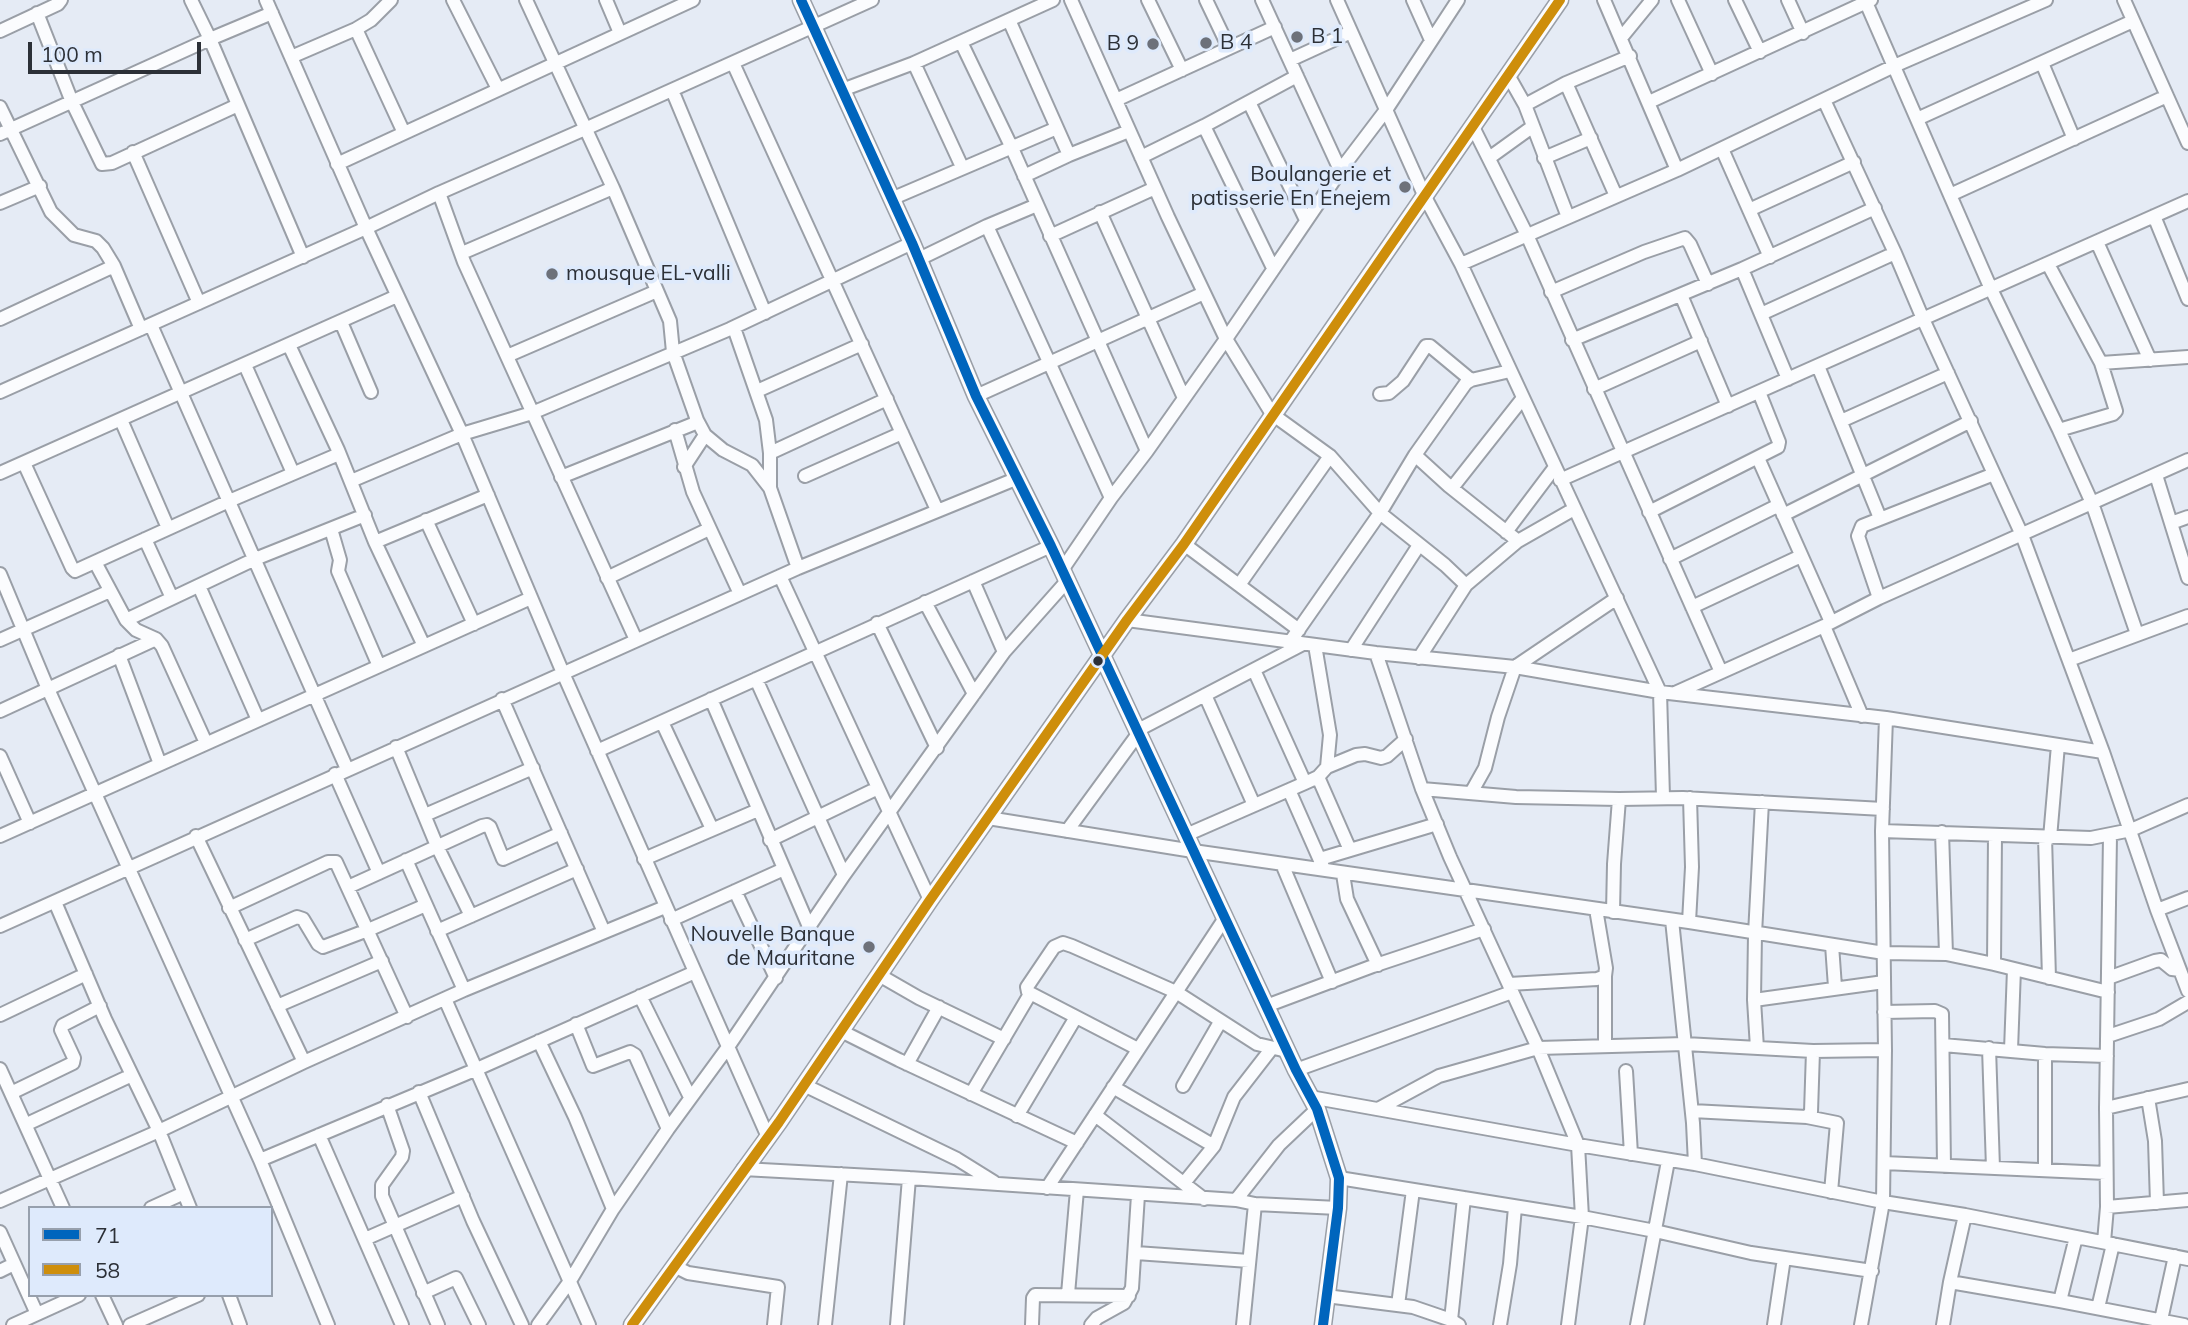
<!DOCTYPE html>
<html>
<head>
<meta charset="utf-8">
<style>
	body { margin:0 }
	#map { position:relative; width:2188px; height:1325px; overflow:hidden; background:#e5ebf5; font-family:Mulish,sans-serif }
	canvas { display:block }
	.legend { position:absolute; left:28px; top:1206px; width:245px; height:91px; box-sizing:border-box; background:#deeafc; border:2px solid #97a0ad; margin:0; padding:9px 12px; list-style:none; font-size:21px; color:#2c3037 }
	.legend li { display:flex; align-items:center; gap:14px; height:35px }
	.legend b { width:35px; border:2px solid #97a0ad }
	.scale { position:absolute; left:28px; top:42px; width:173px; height:32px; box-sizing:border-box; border:4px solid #2c3037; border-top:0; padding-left:9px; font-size:21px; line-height:24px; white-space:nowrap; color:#2c3037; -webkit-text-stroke:5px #deeafc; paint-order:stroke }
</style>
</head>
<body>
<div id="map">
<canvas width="2188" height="1325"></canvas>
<ul class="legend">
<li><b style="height:9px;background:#0065bd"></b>71</li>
<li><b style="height:9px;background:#ce8e0b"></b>58</li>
</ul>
<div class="scale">100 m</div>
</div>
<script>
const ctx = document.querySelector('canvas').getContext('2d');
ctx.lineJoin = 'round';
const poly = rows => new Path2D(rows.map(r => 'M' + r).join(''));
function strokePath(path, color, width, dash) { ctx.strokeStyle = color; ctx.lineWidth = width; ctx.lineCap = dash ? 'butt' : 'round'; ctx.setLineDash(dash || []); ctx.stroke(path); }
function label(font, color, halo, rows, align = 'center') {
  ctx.font = font + ' Mulish,sans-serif'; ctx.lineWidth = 7; ctx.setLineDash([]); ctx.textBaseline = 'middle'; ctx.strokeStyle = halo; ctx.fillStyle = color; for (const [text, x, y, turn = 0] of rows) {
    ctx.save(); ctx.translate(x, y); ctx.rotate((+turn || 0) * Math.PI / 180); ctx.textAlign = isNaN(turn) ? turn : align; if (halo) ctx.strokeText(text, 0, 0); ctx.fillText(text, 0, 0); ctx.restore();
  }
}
const minor = poly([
	[191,0,210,39,303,257],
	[266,0,366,228,462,434,563,673,768,1137],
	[453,0,498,89],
	[526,0,613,188,670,321,673,352,697,420,705,435,723,450,752,465,770,488],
	[606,0,620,33],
	[1071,0,1168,217,1226,339,1272,414,1330,456,1380,513,1445,565,1466,585],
	[1148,0,1182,70],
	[1206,0,1229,48],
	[1262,0,1340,170],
	[1337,0,1425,197,1461,264,1660,692,1663,797],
	[1413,0,1431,40],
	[1604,0,1677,170],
	[1678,0,1712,74],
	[1735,0,1760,52],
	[1788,0,1803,33],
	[1865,0,1991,289,2059,430,2092,503,2137,634],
	[2124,0,2188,143],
	[37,13,72,102,102,164,112,163,238,105],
	[1009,20,1069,155],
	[356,29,404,133],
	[0,31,58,4,61,0],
	[1621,38,1652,0],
	[961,42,1011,146,1147,451],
	[291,57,356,29,371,20,391,0],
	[1290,60,1351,32],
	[733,63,937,510],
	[914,63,962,167],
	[2042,63,2074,139],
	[1508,75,1525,105],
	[1566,83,1616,196],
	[672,90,765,313],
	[842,90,914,63,1053,0],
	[1116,100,1275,27],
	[1824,100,1895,253,1923,319,2022,535,2103,752,2157,910,2188,991],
	[1249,102,1306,220],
	[1649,102,1871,0],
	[0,107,51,212,74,235,96,241,103,248,114,266,141,329],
	[1917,119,2133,21],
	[1204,126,1273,268],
	[1473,127,1527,235,1721,672],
	[0,134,210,39,272,13],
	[1722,149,1770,257],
	[133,152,199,303],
	[1141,157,1204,126,1297,76],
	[1489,158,1532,127],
	[1544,158,1591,138],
	[337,164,693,0],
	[1024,176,1069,155,1129,131],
	[439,193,464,262,636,640],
	[1950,195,2167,96],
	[891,199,1057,128],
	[0,203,40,186],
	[1749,210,1854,162],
	[1100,212,1184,398],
	[2154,216,2188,299],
	[1568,217,1525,105,1566,83,1630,56],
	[987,226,1111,498],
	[1050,236,1155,188],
	[2097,242,2150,360],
	[462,253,613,188],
	[919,259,987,226,1037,205],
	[1461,264,1677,170,1894,66,2046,0],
	[2048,264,2101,363,2188,357],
	[1742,269,1788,379],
	[1551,292,1644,252,1685,238,1690,244,1708,284],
	[1681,295,1728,406],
	[1761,314,1895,253],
	[0,319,114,266],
	[341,322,371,392],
	[151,325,347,769],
	[734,328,766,420,770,453,770,488,798,568],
	[1572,340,1742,269,1875,208],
	[289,345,338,450,375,542,424,646],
	[507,356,657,291],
	[245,365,293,473],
	[1818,366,1880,518],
	[1510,371,1471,380,1466,383,1415,455,1449,486,1518,541],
	[1594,389,1701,341],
	[757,391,862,344],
	[0,392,366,228,439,193,585,129,872,0],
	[1380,394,1389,393,1403,381,1426,346,1430,346,1471,380],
	[976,396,1204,293],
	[121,420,168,528],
	[1841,421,1948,373],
	[675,430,693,492,740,594],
	[2059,430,2113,414,2116,411,2101,363],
	[770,453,887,399],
	[1758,458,1831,622],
	[24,463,72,568,75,571,229,501,339,454],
	[684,467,705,435],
	[0,473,397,296],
	[2156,475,2188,578],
	[805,476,902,433],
	[561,477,693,424,697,420],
	[1560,480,2188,201],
	[351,481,462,434,532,413,730,329,912,243],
	[1452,488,1523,398],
	[1649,512,1778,447,1779,442,1759,392],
	[1783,515,1971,421],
	[426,520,474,624],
	[2171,523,2188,517],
	[331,529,340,560,338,571,379,666],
	[1506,532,1555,467],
	[145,539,172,598],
	[375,542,488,495],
	[1184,544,1299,630],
	[1670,559,1779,505],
	[95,562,126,620,136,630,156,639,162,646,206,743],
	[1062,570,1111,498,1147,451,1226,339,1345,164,1386,110,1458,0],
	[0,574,48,689,260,1160,328,1325],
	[780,576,930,900],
	[607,578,709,529],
	[973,581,1004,652],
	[1239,585,1330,456],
	[199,586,258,720],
	[1879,598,1858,536,1862,526,1994,474],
	[925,602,974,694],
	[1692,607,1801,556],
	[126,620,255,559,365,515],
	[1127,620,1376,653,1515,667,1660,692,1886,718,2103,752],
	[877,623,937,748],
	[1824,626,1862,716],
	[0,640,110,591],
	[1290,642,1380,513,1415,455],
	[1351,650,1419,545],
	[1376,653,1422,789,1450,857,1538,1048,1578,1145,1582,1217,1568,1325],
	[119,655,160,764],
	[1419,658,1466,585,1518,541,1574,509],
	[2069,660,2188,616],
	[1254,670,1305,783],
	[756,679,844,875],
	[1675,693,1824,626,1879,598,2188,460],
	[1205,695,1254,805],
	[502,699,604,932],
	[711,699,810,929],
	[0,711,156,639],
	[662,722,712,829],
	[1136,731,1303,644],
	[396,747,437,846,471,916],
	[597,751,1051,546],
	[0,756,30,823],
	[1327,767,1356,755,1365,754,1381,758,1387,756,1406,739],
	[335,774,379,873],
	[1318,777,1350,850],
	[1422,789,1516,797,1619,799,1683,798,1883,809],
	[1289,790,1323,867],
	[1471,793,1485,768,1498,717,1515,667,1617,598],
	[425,815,533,768],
	[988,818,1193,851,1689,922,1884,953,1946,954,1994,964,1995,835],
	[1067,831,1138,734],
	[1882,831,2091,838,2131,830,2188,805],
	[1942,832,1946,954],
	[1186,835,1305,783,1318,777,1327,767,1330,735,1315,645],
	[0,836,531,598],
	[196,836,304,1062],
	[2045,837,2049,978],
	[2050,838,2058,745],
	[770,840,878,788],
	[644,859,758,810],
	[1320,859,1437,824],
	[406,860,464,990],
	[1282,864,1332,982],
	[1343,874,1347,899,1378,965],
	[348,887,482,826,487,825,490,827,503,859,561,833],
	[735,891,776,978],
	[55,902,105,1019,159,1131,190,1208],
	[229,908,328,862,336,862,407,1017],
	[2157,910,2188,898],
	[1613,912,1614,864,1619,799],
	[671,920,784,869],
	[1672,920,1693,1123,1695,1164],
	[1689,922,1692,867,1690,798],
	[0,926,798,568,1018,478],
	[437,931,577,869],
	[245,940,297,917,303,919,318,944,323,947,368,930,426,905],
	[1832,945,1835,987],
	[1994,964,2108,992],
	[879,975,919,998,1004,1039],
	[1605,976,1605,1046],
	[2108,978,2155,961,2161,960,2172,969,2180,970],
	[1509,984,1597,979,1605,976,1606,968,1596,909],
	[640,996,690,1097],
	[445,999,589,1325],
	[1754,1000,1884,982],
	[277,1006,382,961],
	[1266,1006,1373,966,1484,929],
	[1884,1012,1935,1011,1942,1014,1944,1166],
	[0,1015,86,974],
	[576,1024,593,1066,630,1052,635,1055,668,1129],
	[841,1031,899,1060,1077,1143],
	[2108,1036,2159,1019,2188,1002],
	[539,1041,575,1117,613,1209],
	[1943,1045,2045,1054,2107,1056],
	[1757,1048,1754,1000,1755,934,1762,802],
	[1989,1048,1993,1168],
	[1138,1049,1028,992,1027,987,1054,947,1063,943,1072,946,1176,992,1257,1044,1287,1051],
	[2011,1050,2014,969],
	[2045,1054,2045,1170],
	[907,1064,939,1007],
	[0,1069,63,1208],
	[1296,1070,1512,992],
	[1626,1071,1631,1154],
	[804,1085,957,1159,994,1182],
	[1183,1086,1220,1022],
	[1113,1087,1214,1146],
	[419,1092,473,1221,522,1325],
	[11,1093,73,1063,74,1058,61,1030,63,1025,100,1006],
	[971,1094,1030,994],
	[1310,1097,1578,1145,1695,1164,1883,1202,1965,1215,2188,1259],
	[2148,1098,2155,1141,2157,1203],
	[387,1105,403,1151,402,1157,382,1185,382,1196,438,1325],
	[2106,1108,2188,1089],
	[1378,1109,1439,1076,1538,1048,1685,1044,1813,1051,1885,1050],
	[1692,1111,1807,1117,1811,1112,1813,1051],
	[1095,1115,1204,1199],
	[1017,1116,1076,1017],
	[1807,1117,1837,1123,1831,1192],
	[27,1124,132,1075],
	[319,1135,402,1325],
	[260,1160,477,1069,695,972],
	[1884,1163,2106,1173],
	[743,1169,909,1178,1236,1200,1255,1204,1338,1208],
	[1339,1178,1582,1217,1655,1231,1751,1253,1872,1271],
	[1184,1183,1214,1146,1234,1097,1272,1048],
	[1047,1188,1225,918],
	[1236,1200,1279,1145,1317,1109],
	[0,1201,159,1131,304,1062,464,990,665,907],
	[2107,1207,2188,1200],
	[151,1208,184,1193],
	[0,1232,37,1314],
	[365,1239,463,1196],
	[2104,1242,2107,1207,2106,1108,2110,836],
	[1136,1253,1249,1261],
	[674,1266,688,1273,778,1287,774,1325],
	[0,1271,14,1264],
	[1950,1282,2060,1301,2184,1325],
	[423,1293,456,1278,479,1325],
	[1068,1294,1077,1190],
	[102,1295,116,1325],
	[229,1295,240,1325],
	[1326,1296,1413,1307,1451,1320,1459,1325],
	[2060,1301,2076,1237],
	[1398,1305,1413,1190],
	[2098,1308,2113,1244],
	[1451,1320,1464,1198],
	[2161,1320,2175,1256],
	[13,1325,79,1295],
	[130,1325,198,1295],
	[538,1325,570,1281,613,1209,668,1129,728,1047,844,875,1004,652,1067,581],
	[825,1325,841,1174],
	[897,1325,909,1178],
	[1032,1325,1033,1298,1035,1295,1129,1296],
	[1091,1325,1097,1318,1124,1303,1132,1288,1138,1195],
	[1243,1325,1255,1204],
	[1500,1325,1510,1264,1515,1207],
	[1637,1325,1668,1161],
	[1774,1325,1784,1258],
	[1861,1325,1883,1202,1885,1050,1882,831,1886,718],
	[1943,1325,1950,1282,1965,1215]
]);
const tertiary = poly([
	[801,0,912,243,976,396,1051,546,1296,1070,1317,1109,1339,1178,1338,1208,1323,1325],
	[632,1325,779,1122,930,900,1127,620,1184,544,1560,0]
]);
strokePath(minor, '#9a9fa7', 16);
strokePath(tertiary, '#9a9fa7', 19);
strokePath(minor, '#fbfcfe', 12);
strokePath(tertiary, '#fbfcfe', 16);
strokePath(poly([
	[801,0,912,243,976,396,1051,546,1296,1070,1317,1109,1339,1178,1338,1208,1323,1325]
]), '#0065bd', 10);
strokePath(poly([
	[632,1325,779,1122,930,900,1127,620,1184,544,1560,0]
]), '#ce8e0b', 10);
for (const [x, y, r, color] of [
	[1297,37,7,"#6d717a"],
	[1206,43,7,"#6d717a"],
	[1153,44,7,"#6d717a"],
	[1405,187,7,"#6d717a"],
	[552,274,7,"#6d717a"],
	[1098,661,6,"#2c3037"],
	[869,947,7,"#6d717a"]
]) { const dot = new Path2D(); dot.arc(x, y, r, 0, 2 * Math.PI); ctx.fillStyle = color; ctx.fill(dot); strokePath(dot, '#deeafc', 2.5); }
label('21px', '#2c3037', '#deeafc', [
	["B 1",1311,37],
	["B 4",1220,43],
	["B 9",1139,44,"right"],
	["Boulangerie et",1391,175,"right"],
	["patisserie En Enejem",1391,199,"right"],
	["mousque EL-valli",566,274],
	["Nouvelle Banque",855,935,"right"],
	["de Mauritane",855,959,"right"]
], 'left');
</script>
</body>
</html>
